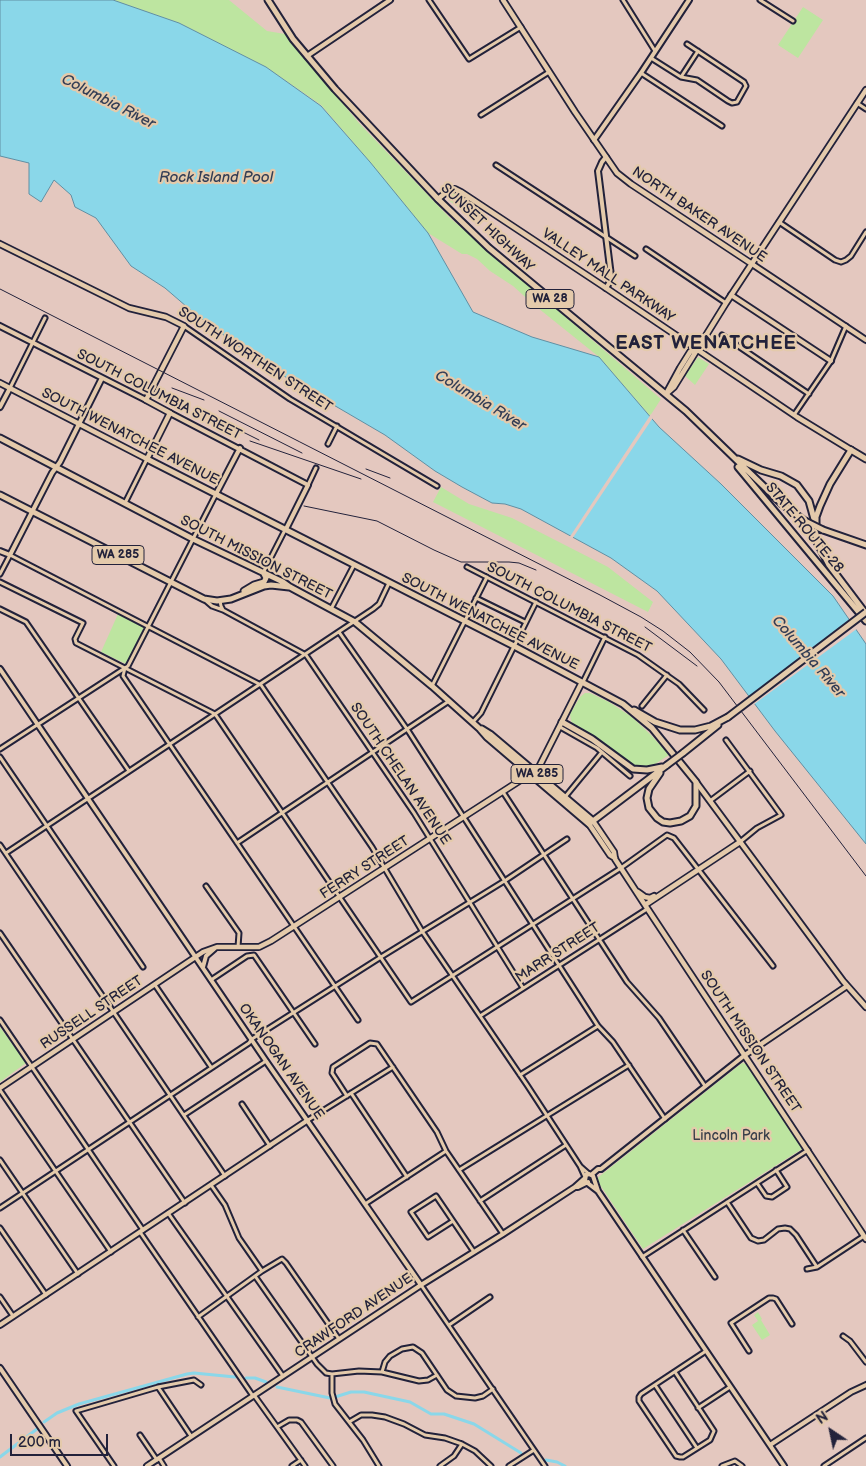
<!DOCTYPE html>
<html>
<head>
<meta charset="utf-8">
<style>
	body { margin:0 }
	#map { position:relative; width:866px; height:1466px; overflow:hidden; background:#e4c8bf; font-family:"Balsamiq Sans",sans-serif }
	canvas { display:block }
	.north { position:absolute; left:806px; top:1406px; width:50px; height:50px; -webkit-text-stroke:4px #e4caab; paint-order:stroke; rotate:326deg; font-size:14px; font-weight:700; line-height:20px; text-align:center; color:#22223b }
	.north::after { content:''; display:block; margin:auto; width:18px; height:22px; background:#22223b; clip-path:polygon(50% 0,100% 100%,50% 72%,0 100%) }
	.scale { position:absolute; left:10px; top:1434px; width:98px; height:22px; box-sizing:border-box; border:2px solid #22223b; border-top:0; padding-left:6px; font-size:15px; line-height:18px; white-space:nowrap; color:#22223b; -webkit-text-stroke:4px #e4caab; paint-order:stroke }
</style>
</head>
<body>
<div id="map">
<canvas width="866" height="1466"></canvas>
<div class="north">N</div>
<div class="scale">200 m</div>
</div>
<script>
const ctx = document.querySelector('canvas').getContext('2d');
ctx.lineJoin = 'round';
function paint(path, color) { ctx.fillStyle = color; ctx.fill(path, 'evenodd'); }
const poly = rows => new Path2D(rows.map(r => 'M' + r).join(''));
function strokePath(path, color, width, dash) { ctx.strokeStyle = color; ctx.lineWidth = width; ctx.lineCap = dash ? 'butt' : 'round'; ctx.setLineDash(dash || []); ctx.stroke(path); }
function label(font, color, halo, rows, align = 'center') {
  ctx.font = font + ' "Balsamiq Sans",sans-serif'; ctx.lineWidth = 4.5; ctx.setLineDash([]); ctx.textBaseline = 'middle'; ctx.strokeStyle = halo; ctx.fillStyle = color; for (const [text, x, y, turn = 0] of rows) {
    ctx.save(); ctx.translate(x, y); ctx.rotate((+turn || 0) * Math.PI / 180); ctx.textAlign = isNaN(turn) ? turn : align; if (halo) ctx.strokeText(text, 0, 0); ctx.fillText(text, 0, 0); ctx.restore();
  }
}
paint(poly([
	[113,0,229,0,267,31,285,34,359,123,449,217,661,399,650,416,599,357,533,304,513,286,490,271,477,259,467,254,462,254,428,233,370,162,321,105,266,67,179,23],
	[803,7,823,20,798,58,778,45],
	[453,193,468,201,462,210,448,200],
	[698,357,709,364,695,385,685,376],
	[441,487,469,504,512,518,608,567,653,602,648,612,433,502],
	[118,614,144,627,126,664,101,652],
	[585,693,590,693,609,702,632,717,651,735,669,755,655,764,640,768,627,762,600,741,574,725,571,721,570,714,580,697],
	[0,1027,26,1063,0,1082],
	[742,1063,747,1064,803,1146,802,1149,643,1249,596,1179],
	[758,1312,762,1319,761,1320,770,1335,762,1340,752,1325,758,1321,754,1315]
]), '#bde5a0');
const water = poly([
	[0,0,113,0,179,23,266,67,321,106,370,162,428,233,473,312,532,337,599,357,659,427,721,484,833,596,866,644,866,844,775,731,721,659,657,591,611,558,521,509,505,504,492,503,462,487,435,471,385,435,260,362,194,313,165,288,131,266,96,218,75,207,71,195,54,180,41,202,29,194,29,163,0,156,0,0]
]);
paint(water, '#8ad7e9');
strokePath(water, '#608fa3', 1);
paint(poly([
	[651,414,654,416,572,539,569,538],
	[851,619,858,628,753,705,747,698]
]), '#e4c8bf');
strokePath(poly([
	[246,1378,255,1378,266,1382],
	[277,1387,330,1398],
	[335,1397,351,1392,364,1392,410,1402,431,1414,444,1414,474,1424,521,1453],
	[44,1422,57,1413,79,1404,187,1374,194,1373,235,1377],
	[0,1457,37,1429],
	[546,1460,557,1462,565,1466]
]), '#8ad7e9', 3);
const minor = poly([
	[429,0,469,59,521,27],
	[623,0,655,51],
	[760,0,793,21],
	[651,58,681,77,697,80,728,101,732,103,737,102,746,86,744,82,687,44],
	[641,73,722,126],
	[681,77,698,51],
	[857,103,866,109],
	[481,115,549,72],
	[496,165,635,256],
	[779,222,835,260,841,262,846,260,851,256,866,232],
	[646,249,726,303],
	[184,326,290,399,437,486],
	[722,335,809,394],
	[10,388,45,318],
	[794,415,831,361,846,326],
	[328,444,337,426],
	[308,485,316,468],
	[125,503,147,459],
	[467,567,638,655,679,684,704,710],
	[263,573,285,530],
	[0,574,10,555,261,685,372,847,422,931,527,1085,580,1166],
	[0,582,83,623,75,639,76,643,215,714,411,1002,621,868,667,835,674,838,773,966],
	[476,598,525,622],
	[204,599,212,606,223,610,221,606,220,601],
	[0,609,26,622,129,771],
	[331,609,354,565],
	[223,610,306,655,414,813,523,988],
	[339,632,407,729,598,1026,613,1042,665,1119],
	[125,668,123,676,358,1020],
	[583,682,605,637],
	[432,686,487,577],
	[642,706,667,675],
	[473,722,481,713,536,602],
	[560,727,597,748,630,776],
	[726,740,781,815,757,828,740,842],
	[0,749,128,666,216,494],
	[0,757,143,967],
	[503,792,627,982,659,1018,705,1086],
	[565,797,602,752],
	[710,801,750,771],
	[237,843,449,701],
	[0,845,225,1176],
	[6,853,373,609,379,604,389,583],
	[206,886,239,933,238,947],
	[0,933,185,1203],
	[211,980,247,956,254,955,315,1044],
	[155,985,211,1067],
	[480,1016,647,909],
	[0,1020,143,1230],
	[520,1075,598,1026],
	[0,1090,111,1252],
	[351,1093,407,1177],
	[347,1096,332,1073,333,1067,370,1043,377,1044,437,1132,446,1151,503,1234],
	[242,1104,270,1146],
	[184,1115,266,1061],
	[308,1120,393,1067],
	[0,1160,78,1274],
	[459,1170,629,1065],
	[585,1177,580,1166,589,1174],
	[757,1183,766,1196,772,1197,787,1187,776,1170],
	[211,1185,225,1205,239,1238,262,1271],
	[480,1201,566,1145],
	[727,1202,751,1238,758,1241,764,1240,778,1229,785,1228,790,1229,796,1235,817,1267],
	[365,1204,446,1151],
	[0,1208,249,1043,252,1039,381,957,506,880,567,839],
	[168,1213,283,1376],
	[453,1221,428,1237,411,1212,436,1196,453,1221,474,1252],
	[0,1228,46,1295],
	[683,1230,715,1277],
	[140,1232,253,1396],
	[642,1257,808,1150],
	[807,1269,817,1267,864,1236],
	[255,1276,317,1364,326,1373,332,1374,359,1371,382,1372,419,1381,428,1380,437,1375],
	[421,1285,545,1466],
	[0,1297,13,1316],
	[198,1317,262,1271,282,1259,286,1263,339,1339],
	[449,1325,490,1297],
	[843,1336,850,1341,866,1362],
	[749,1351,731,1323,769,1298,773,1298,776,1299,792,1324],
	[382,1372,385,1362,390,1356,402,1349,413,1347,422,1353,447,1390,456,1396,475,1398,483,1396,493,1389],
	[675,1372,714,1431,710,1440,683,1457,680,1457,676,1456,639,1401,639,1397,641,1394,706,1351],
	[332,1374,332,1393,335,1404,363,1440,379,1466],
	[655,1385,697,1448],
	[158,1387,191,1436],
	[254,1395,305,1466],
	[698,1408,730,1387],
	[349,1422,361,1415,372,1415,385,1417,404,1424,425,1435,445,1438,462,1444,475,1451,491,1466],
	[277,1427,289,1420,297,1420,301,1422,333,1466],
	[140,1435,157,1460],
	[159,1458,164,1466],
	[114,1466,76,1411,158,1387,194,1380,201,1385],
	[292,1466,301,1460],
	[440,1466,454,1456,462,1444],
	[509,1466,534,1450],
	[722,1466,735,1461,742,1466],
	[824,1466,866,1438]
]);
const tertiary = poly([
	[307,56,390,0],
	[594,140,641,73,689,0],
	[606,157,602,162,598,171,611,276,611,280,606,288],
	[752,264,866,340],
	[731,295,831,361],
	[0,326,146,400],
	[0,407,10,388],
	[170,413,308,485,286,529],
	[216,494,240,448],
	[0,551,10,555,52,473,60,462,102,378],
	[0,669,266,1061,421,1285],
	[203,967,206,956,214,949],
	[591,1175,598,1169,601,1169,745,1055],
	[585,1178,575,1187,578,1187,588,1182],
	[598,1191,593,1176,589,1174,586,1175,585,1181,598,1191,784,1466],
	[0,1325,308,1120],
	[0,1368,67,1466],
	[770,1445,851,1392,866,1385],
	[147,1466,421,1285,503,1234,575,1187]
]);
const secondary = poly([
	[503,0,575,112,617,173,631,184,752,264],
	[438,199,449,190,455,189,461,192,606,288,797,417,851,450],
	[0,244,129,308,166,317,184,326,146,400,170,413,147,459,0,383],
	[667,392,680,368,690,352,695,349],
	[666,394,674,387,726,303,866,90],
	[696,782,843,981,866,1007],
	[593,821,614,852,615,859,645,905,866,1239],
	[589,824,610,855,615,858],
	[638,892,645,897,650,898,654,896],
	[645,905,740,842],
	[745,1055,847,986],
	[0,1088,203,952,217,947,259,947,271,941,530,774,539,767,582,682]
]);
const primary = poly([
	[0,438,193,539,283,582,290,587,355,622,432,686,480,729,487,737,589,824,667,765],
	[851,450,866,459],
	[147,459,514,646,623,704,652,728,696,782,696,806,690,816,681,821,670,823,663,822,657,818,649,808,647,798,649,789,660,773],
	[0,495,204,599,217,601,231,599,264,586,271,585,289,587],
	[244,591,254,585,264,582,266,578,264,574],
	[634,710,655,722,680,730,695,730,711,726,728,717],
	[562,722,592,739,633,769,647,770,662,767],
	[482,729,490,734,593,821],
	[683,753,718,725]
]);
const trunk = poly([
	[268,0,293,39,335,89,438,199,489,248,686,411,782,504,805,521],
	[851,450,830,484,820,506,816,517,816,536,817,542,829,565,866,614],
	[738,459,761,470,781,476,797,485,809,501,814,519],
	[738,467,866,621],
	[823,530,866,545]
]);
strokePath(minor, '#22223b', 7);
strokePath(tertiary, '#22223b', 8);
strokePath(secondary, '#22223b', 8);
strokePath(primary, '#22223b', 9);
strokePath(trunk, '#22223b', 9);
strokePath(minor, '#e4caab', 3);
strokePath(tertiary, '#e4caab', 4);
strokePath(secondary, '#e4caab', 4.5);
strokePath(primary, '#e4caab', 5);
strokePath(trunk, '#e4caab', 5);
strokePath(poly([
	[0,289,600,595,641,617,663,631,690,652,719,682,866,876],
	[172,388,204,400],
	[219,411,302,453],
	[223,422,259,440],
	[250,441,361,479],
	[366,469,390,478],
	[304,506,377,521,434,550,461,562,509,562,519,563,536,570],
	[645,627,697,666]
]), '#22223b', 1);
const primaryBridge = poly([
	[728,717,866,612],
	[667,765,683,753]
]);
const trunkBridge = poly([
	[805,521,823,530]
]);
strokePath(primaryBridge, '#22223b', 9, []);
strokePath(trunkBridge, '#22223b', 9, []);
strokePath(primaryBridge, '#e4caab', 5);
strokePath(trunkBridge, '#e4caab', 5);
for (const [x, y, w] of [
	[550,299,48],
	[118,555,52],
	[537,774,52]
]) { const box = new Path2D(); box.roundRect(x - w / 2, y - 9.5, w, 19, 4); ctx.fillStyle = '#e4caab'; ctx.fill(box); strokePath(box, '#22223b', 1); }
label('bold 12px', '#22223b', null, [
	["WA 28",550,299],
	["WA 285",118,555],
	["WA 285",537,774]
]);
label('14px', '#22223b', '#e4caab', [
	["NORTH BAKER AVENUE",699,215,34],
	["SUNSET HIGHWAY",487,228,43],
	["VALLEY MALL PARKWAY",608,276,34],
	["SOUTH WORTHEN STREET",255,360,33],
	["SOUTH COLUMBIA STREET",159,395,27],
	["SOUTH WENATCHEE AVENUE",130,437,27],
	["STATE ROUTE 28",804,528,50],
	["SOUTH MISSION STREET",256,558,27],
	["SOUTH COLUMBIA STREET",569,608,27],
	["SOUTH WENATCHEE AVENUE",490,622,27],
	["SOUTH CHELAN AVENUE",400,774,56],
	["FERRY STREET",365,868,-33],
	["MARR STREET",558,953,-33],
	["RUSSELL STREET",92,1013,-34],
	["SOUTH MISSION STREET",750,1042,56],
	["OKANOGAN AVENUE",281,1062,55],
	["CRAWFORD AVENUE",354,1316,-34]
]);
label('14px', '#393f4a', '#e4caab', [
	["Lincoln Park",731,1136]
]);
label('italic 15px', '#323d55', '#e4caab', [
	["Columbia River",108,102,27],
	["Rock Island Pool",216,178],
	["Columbia River",480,401,31],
	["Columbia River",808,657,49]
]);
ctx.letterSpacing = '1px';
label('bold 19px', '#22223b', '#e4caab', [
	["EAST WENATCHEE",706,344]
]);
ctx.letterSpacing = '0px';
</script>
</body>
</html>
